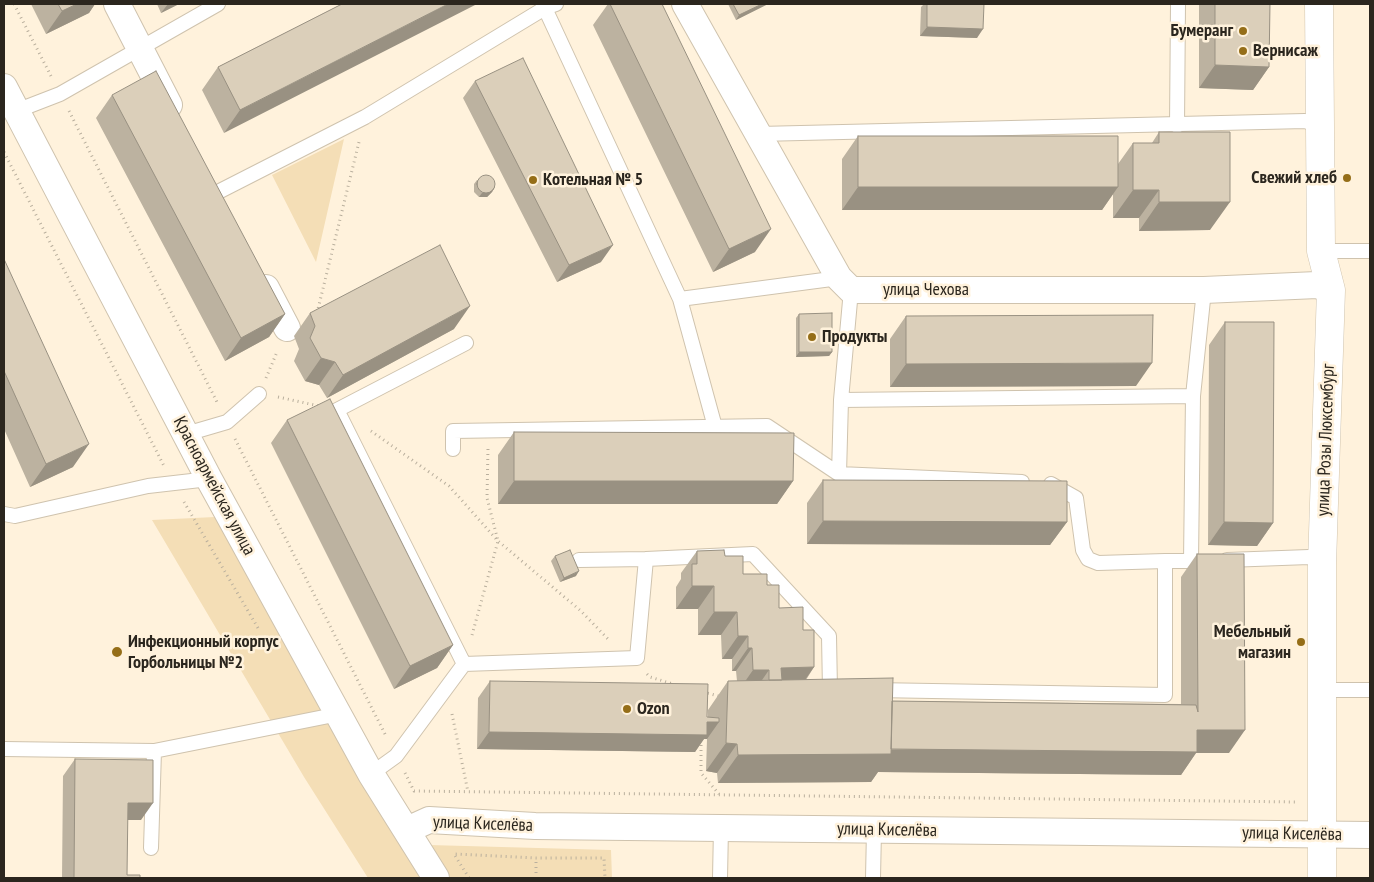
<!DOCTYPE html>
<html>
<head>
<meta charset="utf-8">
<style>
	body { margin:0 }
	#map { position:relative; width:1374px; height:882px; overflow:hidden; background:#fff2dc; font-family:"PT Sans Narrow",sans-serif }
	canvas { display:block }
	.frame { position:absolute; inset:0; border:5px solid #2b261e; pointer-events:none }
</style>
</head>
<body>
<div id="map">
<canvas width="1374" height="882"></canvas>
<div class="frame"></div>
</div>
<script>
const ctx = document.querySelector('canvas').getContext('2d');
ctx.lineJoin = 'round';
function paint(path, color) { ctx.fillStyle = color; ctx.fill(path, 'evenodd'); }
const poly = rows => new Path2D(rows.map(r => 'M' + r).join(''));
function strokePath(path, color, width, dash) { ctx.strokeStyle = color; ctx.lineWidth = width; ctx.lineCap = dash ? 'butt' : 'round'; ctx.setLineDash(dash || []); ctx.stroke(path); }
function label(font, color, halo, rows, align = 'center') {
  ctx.font = font + ' "PT Sans Narrow",sans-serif'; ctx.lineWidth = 5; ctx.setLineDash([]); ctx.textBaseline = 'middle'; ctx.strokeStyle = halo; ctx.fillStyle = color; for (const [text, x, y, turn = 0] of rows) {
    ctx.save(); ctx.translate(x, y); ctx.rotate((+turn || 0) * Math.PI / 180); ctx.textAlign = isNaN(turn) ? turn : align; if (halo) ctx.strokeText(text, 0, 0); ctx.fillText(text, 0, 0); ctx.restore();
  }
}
paint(poly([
	[344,139,316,262,272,175],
	[215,517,428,878,368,878,304,777,152,520],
	[429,845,611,850,612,878,451,878]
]), '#f4deb6');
const service = poly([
	[543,4,680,299,839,278],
	[16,111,60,94,218,4],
	[1177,126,1178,4],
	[759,134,1305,121,1320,126],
	[216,193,365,117,545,8,556,4],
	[1321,251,1370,251],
	[680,299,715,427],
	[466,343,337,410,464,664,637,658,646,559,753,554,829,636,830,690,838,690],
	[841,400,851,290],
	[186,434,227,422,259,394],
	[453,449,453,431,767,426,839,474,1022,482],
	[839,474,841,400,1193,396],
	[1051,484,1076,498,1083,550,1088,559,1098,563,1165,561],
	[4,514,15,516,148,486,209,479],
	[579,560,646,559],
	[1227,560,1309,557,1322,564],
	[874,690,1165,695,1165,561,1191,561,1193,396,1204,290],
	[1322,690,1370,690],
	[4,749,154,751],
	[371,774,396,756,464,664],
	[151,848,154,751,339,714],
	[720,878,721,828],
	[873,878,874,830]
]);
const minor = poly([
	[117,4,169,105],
	[685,4,839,278,851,290,1204,290,1317,285,1331,290],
	[4,87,209,479,371,774,436,878],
	[266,288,287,328],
	[407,830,429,820,535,826,1370,835]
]);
const tertiary = poly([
	[1319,4,1321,251,1331,290,1322,564,1322,878]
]);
strokePath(service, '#cfc3ae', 16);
strokePath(minor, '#cfc3ae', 28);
strokePath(tertiary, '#cfc3ae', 29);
strokePath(poly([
	[14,4,51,76],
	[69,111,218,404],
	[4,152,164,466],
	[317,313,359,142],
	[266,378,277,352],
	[278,397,319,406],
	[371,431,449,486,498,541,581,611,608,639],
	[235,439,386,736],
	[184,502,258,628],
	[472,635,498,541,487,498,488,448],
	[647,674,650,677,673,684],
	[703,692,722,697],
	[452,714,468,792],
	[701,740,701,773,719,794],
	[405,773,414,791,1295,802],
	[469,878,454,854,536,858,604,858,605,878],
	[536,878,536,858]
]), '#b9af9d', 3, [1, 4]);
strokePath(service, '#fff', 14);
strokePath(minor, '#fff', 26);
strokePath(tertiary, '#fff', 28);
paint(poly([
	[31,4,95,4,89,13,46,34],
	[157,4,179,4,161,13],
	[342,4,224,133,202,90,218,67],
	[608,4,662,4,755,252,713,272,593,25],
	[728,4,768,4,736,20],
	[924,4,984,4,977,38,920,36,921,7],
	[1199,4,1270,4,1269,67,1253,90,1199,88],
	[475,81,601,262,557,282,463,98],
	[112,95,285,314,269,337,225,361,96,118],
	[1159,132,1210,230,1139,231,1139,218,1113,218,1113,194,1102,210,842,210,842,159,858,136,1118,164,1133,143,1152,143],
	[1370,159,1370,185,1369,185],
	[477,180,495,187,492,192,487,197,479,197,474,192,474,184],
	[4,259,73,467,30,487,4,429],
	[310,313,454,329,327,398,319,385,305,381,294,361,299,349,294,336],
	[799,314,832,352,829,356,796,357,796,318],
	[906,316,1136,386,890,387,890,339],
	[1225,322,1273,523,1257,546,1208,545,1209,345],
	[287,420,453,645,437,668,394,689,271,443],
	[514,432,793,481,777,504,498,504,498,455],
	[823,480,1067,522,1050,545,807,544,807,503],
	[697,551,725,556,743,574,767,585,779,608,803,630,814,667,806,680,892,701,1181,704,1181,577,1197,554,1229,753,1196,753,1181,775,878,772,871,782,718,783,717,773,706,771,707,739,704,739,695,752,477,749,478,698,490,681,708,718,708,710,728,681,737,681,736,671,732,671,732,659,722,659,721,635,698,635,698,609,676,609,676,587,681,579,681,573],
	[555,556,576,576,560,582,551,561],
	[75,759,141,820,127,820,127,875,140,878,62,878,63,776]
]), '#bcb2a0');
paint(poly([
	[77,4,95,4,89,13,46,34,62,11],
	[168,4,179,4,161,13],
	[448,4,477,4,224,133,240,110],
	[762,4,768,4,736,20,739,15],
	[927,27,983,29,977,38,920,36],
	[1215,65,1269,67,1253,90,1199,88],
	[495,187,492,192,487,197,479,197,482,193],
	[858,187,1118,187,1102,210,842,210],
	[1133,190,1159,190,1139,218,1113,218],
	[1159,202,1230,202,1210,230,1139,231],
	[771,229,755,252,713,272,729,249],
	[613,245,601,262,557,282,569,265],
	[470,306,454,329,327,398,343,375],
	[285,314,269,337,225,361,241,338],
	[799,352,832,352,829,356,796,357],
	[321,358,335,362,319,385,305,381],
	[1152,363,1136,386,890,387,906,364],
	[89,444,73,467,30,487,46,464],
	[514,481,793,481,777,504,498,504],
	[823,521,1067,522,1050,545,807,544],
	[1224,522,1273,523,1257,546,1208,545],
	[579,571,576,576,560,582,564,578],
	[692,586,714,586,698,609,676,609],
	[714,612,737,612,721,635,698,635],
	[738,636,748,636,732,659,722,659],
	[453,645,437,668,394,689,410,666],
	[748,648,752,648,736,671,732,671],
	[814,667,798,690,769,685,781,668],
	[753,670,769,670,753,693,737,693],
	[707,722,719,722,707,739,704,739,695,752,477,749,489,732],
	[1197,730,1245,730,1229,753,1196,753,1181,775,878,772,871,782,718,783,738,755,889,749],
	[726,743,737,744,717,773,706,771],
	[128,803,153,803,141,820,116,820]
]), '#999182');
const building = poly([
	[58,4,77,4,62,11,58,4],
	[342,4,448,4,240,110,218,67,342,4],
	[610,4,662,4,771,229,729,249,610,4],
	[733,4,762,4,739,15,733,4],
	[927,4,984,4,983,29,927,27,927,4],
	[1215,4,1270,4,1269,67,1215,65,1215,4],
	[523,58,613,245,569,265,475,81,523,58],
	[156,71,285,314,241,338,112,95,156,71],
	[1159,132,1230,132,1230,202,1159,202,1159,190,1133,190,1133,143,1159,143,1159,132],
	[858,136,1118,136,1118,187,858,187,858,136],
	'477 184a9 9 0 1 1 18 0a9 9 0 1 1-18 0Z',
	[440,245,470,306,343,375,335,362,321,358,310,338,315,326,310,313,440,245],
	[4,259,89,444,46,464,4,371,4,259],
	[832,313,832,352,799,352,799,314,832,313],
	[1153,315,1152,363,906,364,906,316,1153,315],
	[1225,322,1274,322,1273,523,1224,522,1225,322],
	[330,399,453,645,410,666,287,420,330,399],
	[514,432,794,433,793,481,514,481,514,432],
	[823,480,1067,481,1067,522,823,521,823,480],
	[570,550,579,571,564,578,555,556,570,550],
	[724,550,725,556,743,556,743,574,767,574,767,585,779,585,779,608,803,607,803,630,814,630,814,667,781,668,782,680,769,680,769,670,753,670,752,648,748,648,748,636,738,636,737,612,714,612,714,586,692,586,692,564,697,564,697,551,724,550],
	[1197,554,1244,554,1245,730,1197,730,1197,752,891,749,892,701,1196,705,1198,712,1197,554],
	[893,678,891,754,738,755,737,744,726,743,728,681,893,678],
	[490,681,708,684,707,717,719,718,719,722,707,722,707,735,489,732,490,681],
	[75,759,153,760,153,803,128,803,127,875,140,875,140,878,74,878,75,759]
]);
paint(building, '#dbcfba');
strokePath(building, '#999182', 1);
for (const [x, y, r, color] of [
	[1243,31,5,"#956e18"],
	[1243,51,5,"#956e18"],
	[1347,178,5,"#956e18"],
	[533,180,5,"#956e18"],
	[812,337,5,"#956e18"],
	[1301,642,5,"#956e18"],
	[117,652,6,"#956e18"],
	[627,709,5,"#956e18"]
]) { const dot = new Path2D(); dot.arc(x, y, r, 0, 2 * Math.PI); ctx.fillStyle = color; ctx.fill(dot); strokePath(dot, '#fff2dc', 2); }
label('bold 18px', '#2b261e', '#fff2dc', [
	["Бумеранг",1233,31,"right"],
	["Вернисаж",1253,51],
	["Свежий хлеб",1337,178,"right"],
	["Котельная № 5",543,180],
	["Продукты",822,337],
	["Мебельный",1291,632,"right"],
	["магазин",1291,653,"right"],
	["Инфекционный корпус",128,642],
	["Горбольницы №2",128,663],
	["Ozon",637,709]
], 'left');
label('18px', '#2b261e', '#fff2dc', [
	["улица Чехова",926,290],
	["улица Розы Люксембург",1326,440,-88],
	["Красноармейская улица",214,486,62],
	["улица Киселёва",483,824,2],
	["улица Киселёва",887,830,1],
	["улица Киселёва",1292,834,1]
]);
</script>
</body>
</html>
